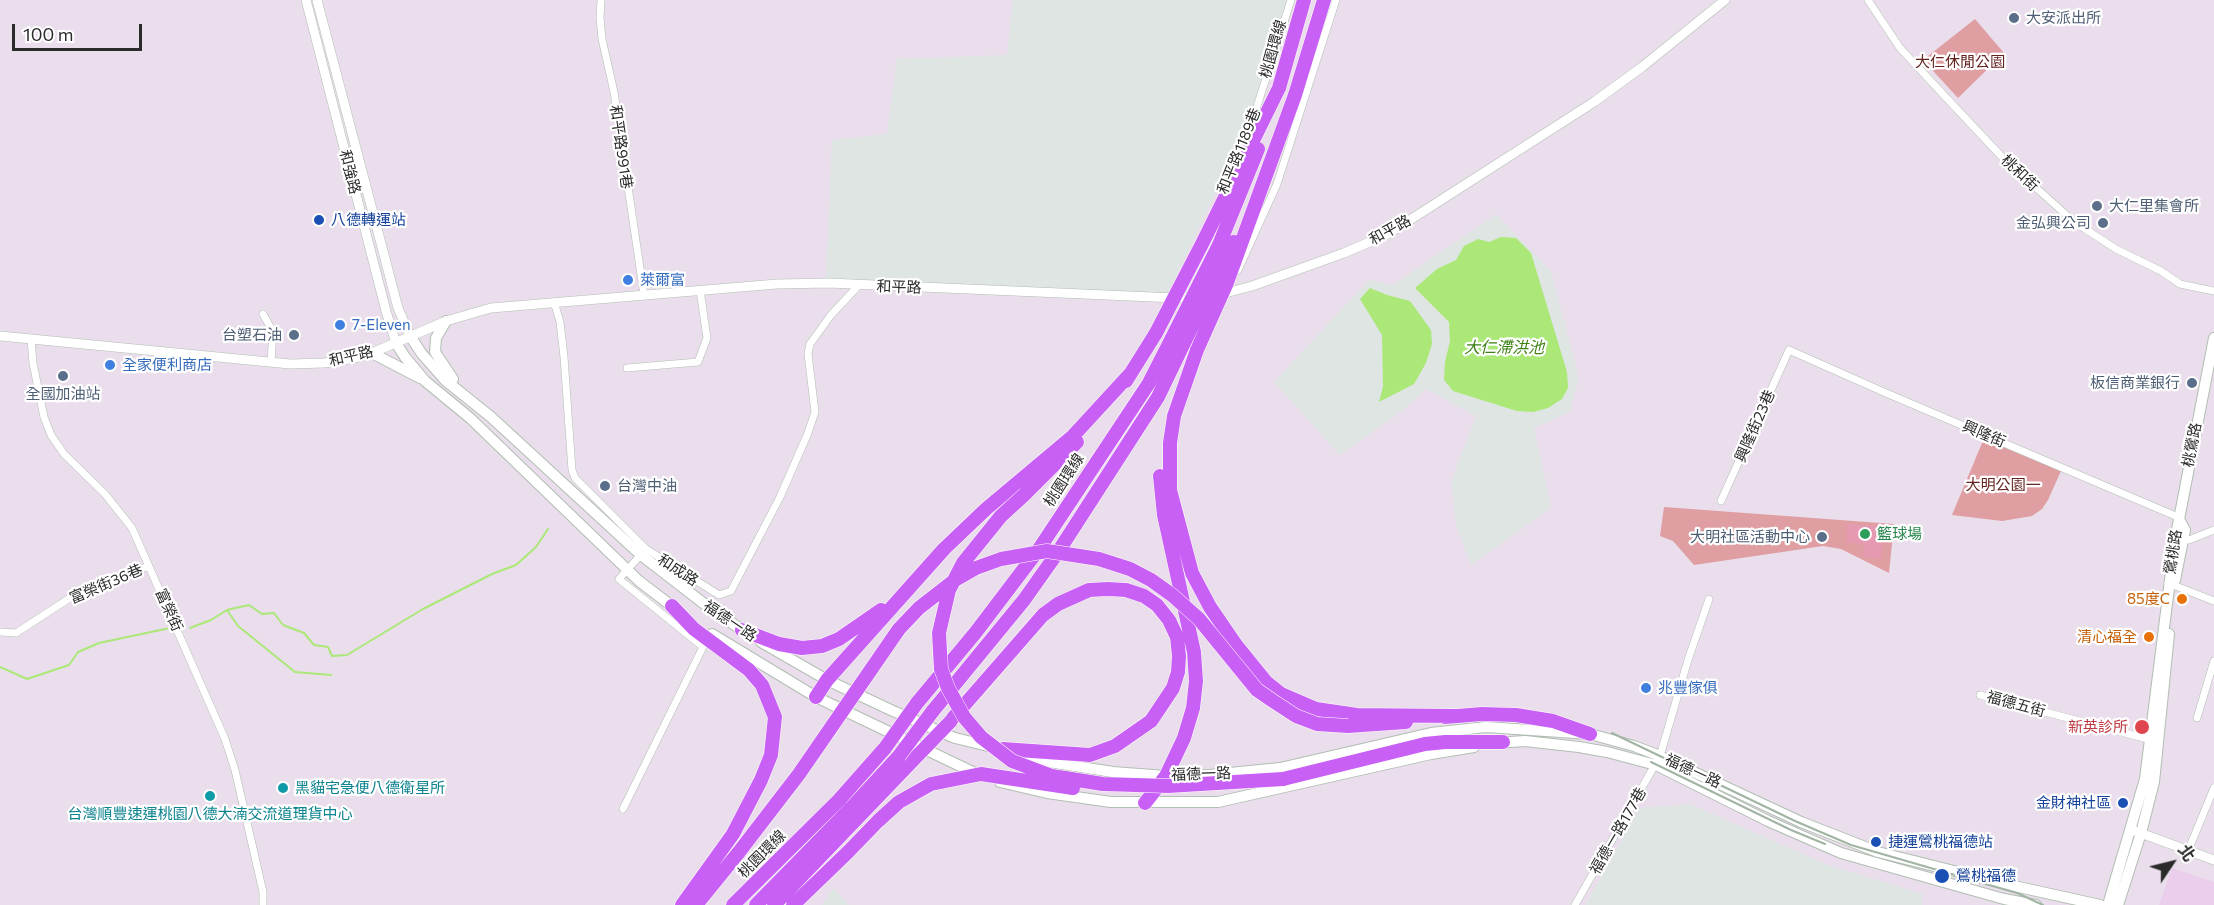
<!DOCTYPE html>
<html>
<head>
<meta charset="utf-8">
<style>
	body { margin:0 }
	#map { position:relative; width:2214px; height:905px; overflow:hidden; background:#eadeec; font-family:Commissioner,"Noto Sans TC",sans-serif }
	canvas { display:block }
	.north { position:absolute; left:2142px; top:833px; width:60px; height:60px; -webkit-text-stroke:4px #fff; paint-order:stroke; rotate:55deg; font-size:16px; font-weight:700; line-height:24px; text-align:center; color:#2b2b2b }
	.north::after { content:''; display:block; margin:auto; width:21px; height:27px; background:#2b2b2b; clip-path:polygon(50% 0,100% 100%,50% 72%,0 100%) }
	.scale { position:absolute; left:12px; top:24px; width:130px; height:27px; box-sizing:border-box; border:3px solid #2b2b2b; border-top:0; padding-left:8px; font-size:18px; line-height:21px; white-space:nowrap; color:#2b2b2b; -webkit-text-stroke:4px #fff; paint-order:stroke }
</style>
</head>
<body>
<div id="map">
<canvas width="2214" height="905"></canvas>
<div class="north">北</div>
<div class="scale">100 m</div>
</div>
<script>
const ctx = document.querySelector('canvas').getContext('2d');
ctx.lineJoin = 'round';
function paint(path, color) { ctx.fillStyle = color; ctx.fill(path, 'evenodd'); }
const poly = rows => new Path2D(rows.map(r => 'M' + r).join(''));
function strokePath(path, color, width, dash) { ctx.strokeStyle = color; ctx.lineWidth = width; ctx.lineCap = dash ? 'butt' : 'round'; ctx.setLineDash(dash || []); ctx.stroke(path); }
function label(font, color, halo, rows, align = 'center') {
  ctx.font = font + ' Commissioner,"Noto Sans TC",sans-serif'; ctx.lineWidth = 4.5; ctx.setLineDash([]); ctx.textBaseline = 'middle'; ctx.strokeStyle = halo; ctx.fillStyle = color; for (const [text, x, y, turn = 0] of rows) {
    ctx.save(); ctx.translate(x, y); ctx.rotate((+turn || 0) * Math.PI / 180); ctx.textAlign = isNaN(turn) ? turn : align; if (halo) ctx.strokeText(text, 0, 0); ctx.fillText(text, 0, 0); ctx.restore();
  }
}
paint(poly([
	[1013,0,1287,0,1262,95,1168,293,826,281,832,140,887,134,897,59,1007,55],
	[1496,214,1551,271,1579,378,1570,412,1534,428,1551,508,1471,565,1456,525,1451,482,1476,416,1426,389,1406,408,1340,455,1274,382,1369,280,1393,285],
	[1690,804,1828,865,1923,894,1922,905,1585,905,1640,808],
	[833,888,849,905,822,905]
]), '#dee5e2');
paint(poly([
	[2172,868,2214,882,2214,905,2159,905]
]), '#ebceec');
paint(poly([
	[1975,19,2004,53,1958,98,1923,60],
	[1989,441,2061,471,2048,500,2042,509,2032,516,2002,521,1952,515,1982,443],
	[1664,507,1894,524,1889,573,1841,549,1823,546,1694,565,1673,541,1660,536]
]), '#df9ea2');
paint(poly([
	[1847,524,1883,527,1881,559,1863,557,1864,544,1846,542]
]), '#e69ab1');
paint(poly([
	[1501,237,1516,238,1531,253,1567,372,1568,388,1562,399,1548,408,1533,412,1517,411,1453,391,1444,380,1445,362,1450,341,1449,322,1415,288,1437,269,1456,260,1464,246,1478,239,1489,242],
	[1370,288,1387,295,1410,301,1431,330,1432,344,1426,363,1414,384,1379,402,1383,387,1382,335,1360,299]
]), '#abe877');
strokePath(poly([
	[227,610,238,626,295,672,331,675],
	[190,628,211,620,227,610,249,605,262,614,274,613,283,625,304,633,314,645,328,647,332,656,347,655,423,609,492,574,516,565,536,547,548,529],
	[0,667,27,679,69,665,78,652,99,643,170,628]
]), '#abe877', 2);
const minor = poly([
	[601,0,600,18,602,39,614,92,644,295],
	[1868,0,1900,48,1954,106,2002,157,2073,221,2116,249,2161,271,2180,284,2214,291],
	[1246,141,1291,0],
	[1238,270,1277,184,1336,0],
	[554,302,560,322,564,357,572,470,575,478,646,549],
	[263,314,273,332,271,362],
	[31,339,33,363,39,393,44,417,51,435,64,454,105,494,132,528,225,739,235,770,263,892,263,905],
	[627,368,698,362,707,338,700,290],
	[1721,501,1789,350,1886,393,2178,517],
	[2180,540,2189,540,2214,530],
	[2168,583,2214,601],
	[0,632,16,633,76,594,149,566],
	[1980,695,2152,740],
	[2197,718,2214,661],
	[623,809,703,647,619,579,646,549,719,595,731,591,780,497,808,433,815,412,808,354,810,344,831,315,859,285],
	[2188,851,2214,788],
	[1575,905,1660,756,1688,660,1709,599]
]);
const tertiary = poly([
	[306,0,386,311,396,343],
	[317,0,398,308,410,336],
	[1218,295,1252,286,1344,253,1388,234,1594,102,1642,67,1725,0],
	[0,336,290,364,324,363,355,358,372,353,446,321,491,308,777,284,829,283,1176,298,1196,297],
	[2135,831,2214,860]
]);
const secondary = poly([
	[446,321,436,338,435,352,453,379],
	[410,336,422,354,445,380,491,417,641,555,707,606,748,634],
	[396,343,405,357,425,381,470,418,639,581,677,610],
	[372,353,420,378],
	[2175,580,2185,530,2178,517],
	[712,634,816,697,979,775],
	[761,642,827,680,893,711,955,738,992,747],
	[1495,743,1525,741,1579,747,1607,752,1656,765,1768,821,1841,853,2004,899,2036,905],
	[1018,754,1042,761,1113,772,1166,776,1210,775,1280,768,1431,733,1486,727,1590,734,1634,746,1655,754,1801,822,1878,852,2014,886,2100,905],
	[1000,782,1047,793,1111,802,1218,802,1431,754,1474,747],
	[2108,905,2145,779,2175,540,2214,338],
	[2118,905,2141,833,2154,782,2169,634]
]);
const motorway = poly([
	[1279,88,1304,0],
	[1270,164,1295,95,1324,0],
	[1197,350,1174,416,1170,443,1170,490,1192,573,1210,607,1236,645,1266,682,1281,694,1316,709,1357,715,1454,716],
	[1126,381,1156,333],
	[1025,494,1077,442],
	[672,606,694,629,749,670,762,685,775,717,771,755,761,780,733,834,682,905],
	[742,630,779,644,802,648,822,646,839,639,881,610],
	[816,697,827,680,944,549,986,509,1073,436,1131,373],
	[917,703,976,632,1039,549,1149,383,1172,338],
	[932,712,1024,600,1058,552,1158,397,1184,343],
	[1445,717,1482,714,1516,715,1553,721,1590,734],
	[953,718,1043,615,1058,604,1089,590,1108,589,1126,590,1144,596,1157,605,1169,620,1177,637,1179,656,1178,672,1173,688,1151,721,1115,746,1090,755,1003,749],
	[1348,726,1406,722],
	[1283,779,1425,744,1445,742,1503,742],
	[1145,803,1166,776,1184,738,1193,708,1196,681,1194,652,1164,515,1160,476],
	[696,905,739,852],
	[733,905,839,800,885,748],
	[756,905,853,806,899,756],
	[774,905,918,755],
	[793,905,848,852]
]);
strokePath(minor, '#b1beb2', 8);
strokePath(tertiary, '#b1beb2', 10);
strokePath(secondary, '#b1beb2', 12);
strokePath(motorway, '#fff', 15);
strokePath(minor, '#fff', 7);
strokePath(tertiary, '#fff', 9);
strokePath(secondary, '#fff', 10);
strokePath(motorway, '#c960f5', 14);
strokePath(poly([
	[1612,733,1795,821,1851,845,2017,893,2043,905],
	[1651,762,1791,830,1825,844]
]), '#a1b4a3', 2);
const motorwayBridge = poly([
	[1156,333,1203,242,1279,88],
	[1172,338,1219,245,1258,149],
	[1184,343,1234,242],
	[1197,350,1226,285,1270,164],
	[1025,494,1001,516,963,563,949,590,939,633,941,669,948,688,964,717,981,737,1012,761,1052,776,1103,784,1168,786,1283,779],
	[885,748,917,703],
	[918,755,950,722],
	[899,756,932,712],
	[739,852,799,774,899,629,919,608,955,580,976,568,1001,559,1047,551,1099,559,1130,569,1151,580,1172,595,1199,619,1257,690,1273,701,1296,716,1317,724,1348,726],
	[848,852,878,821,899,802,931,784,981,774,1073,788]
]);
strokePath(motorwayBridge, '#fff', 15, []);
strokePath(motorwayBridge, '#c960f5', 14);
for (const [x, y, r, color] of [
	[2014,18,6,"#5c6f8a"],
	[2097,206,6,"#5c6f8a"],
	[319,220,6,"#1a4fb4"],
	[2103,223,6,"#5c6f8a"],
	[628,280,6,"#3f7fe0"],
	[340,325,6,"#3f7fe0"],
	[294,335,6,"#5c6f8a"],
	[110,365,6,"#3f7fe0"],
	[63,376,6,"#5c6f8a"],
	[2192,383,6,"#5c6f8a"],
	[605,486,6,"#5c6f8a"],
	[1865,534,6,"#2e9e5b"],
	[1822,537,6,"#5c6f8a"],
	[2182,599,6,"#e8710a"],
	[2149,637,6,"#e8710a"],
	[1646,688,6,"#3f7fe0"],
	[2142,727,8,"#e0444e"],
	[283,788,6,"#0f9aa8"],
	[210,796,6,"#0f9aa8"],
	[2123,803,6,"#1a4fb4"],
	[1876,842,6,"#1a4fb4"],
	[1942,876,8,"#1a4fb4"]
]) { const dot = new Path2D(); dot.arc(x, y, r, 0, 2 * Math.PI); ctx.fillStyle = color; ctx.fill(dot); strokePath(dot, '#fff', 2); }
label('15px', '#4e5e75', '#fff', [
	["大安派出所",2026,18,"left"],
	["大仁里集會所",2109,206,"left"],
	["金弘興公司",2091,223],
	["台塑石油",282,335],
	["板信商業銀行",2180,383],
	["全國加油站",63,394,"center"],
	["台灣中油",617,486,"left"],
	["大明社區活動中心",1810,537]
], 'right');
label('15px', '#2b2b2b', '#fff', [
	["桃園環線",1273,49,-74],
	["和平路991巷",621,147,82],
	["和平路1189巷",1239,151,-68],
	["和強路",350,172,76],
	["桃和街",2020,173,43],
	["和平路",1390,230,-29],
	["和平路",899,287,2],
	["和平路",351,356,-13],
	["興隆街23巷",1755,426,-66],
	["興隆街",1984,434,23],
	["桃鶯路",2192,445,-79],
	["桃園環線",1064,480,-57],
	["鶯桃路",2173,552,-81],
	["和成路",678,570,33],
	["富榮街36巷",106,584,-23],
	["富榮街",169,610,66],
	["福德一路",730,621,34],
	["福德五街",2016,704,15],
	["福德一路",1693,771,25],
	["福德一路",1201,774,-2],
	["福德一路177巷",1618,831,-60],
	["桃園環線",762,854,-45]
]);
label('15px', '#64231e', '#fff', [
	["大仁休閒公園",1960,62],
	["大明公園一",2003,485]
]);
label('15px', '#164399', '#fff', [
	["八德轉運站",331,220],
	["金財神社區",2111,803,"right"],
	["捷運鶯桃福德站",1888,842],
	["鶯桃福德",1956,876]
], 'left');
label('15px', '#366cbe', '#fff', [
	["萊爾富",640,280],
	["7-Eleven",352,325],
	["全家便利商店",122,365],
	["兆豐傢俱",1658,688]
], 'left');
label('15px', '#27864d', '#fff', [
	["籃球場",1877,534]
], 'left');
label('15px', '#c56008', '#fff', [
	["85度C",2170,599],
	["清心福全",2137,637]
], 'right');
label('15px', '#be3a42', '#fff', [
	["新英診所",2128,727]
], 'right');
label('15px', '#0d838f', '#fff', [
	["黑貓宅急便八德衛星所",295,788],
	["台灣順豐速運桃園八德大湳交流道理貨中心",210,814,"center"]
], 'left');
label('italic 16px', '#3e8114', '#fff', [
	["大仁滯洪池",1504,348]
]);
</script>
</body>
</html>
